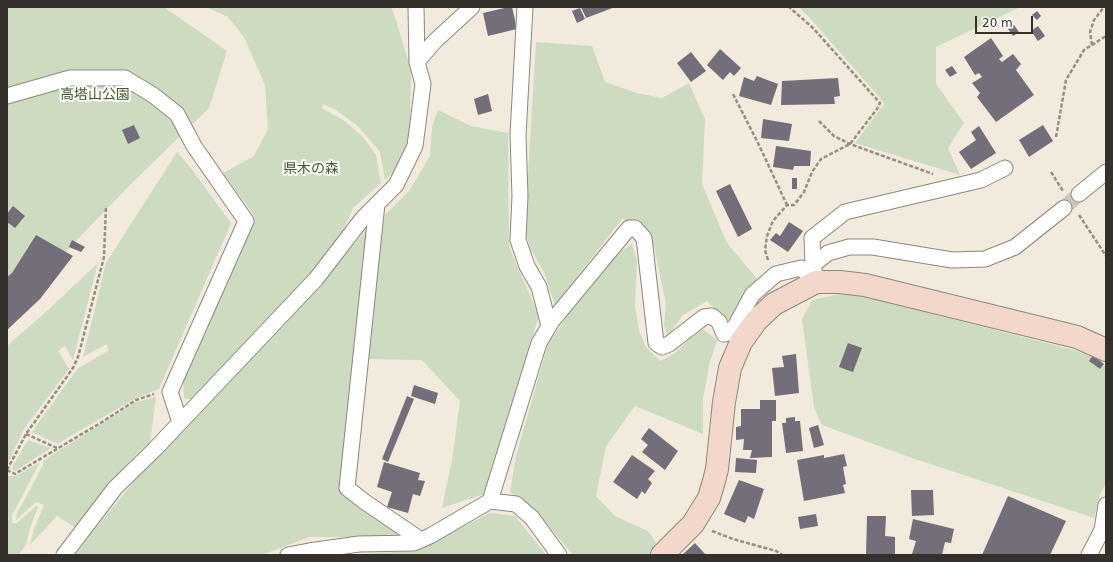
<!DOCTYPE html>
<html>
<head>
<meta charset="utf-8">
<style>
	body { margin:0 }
	#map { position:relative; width:1113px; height:562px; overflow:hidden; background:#f2eadd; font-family:"DejaVu Sans",sans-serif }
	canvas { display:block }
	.frame { position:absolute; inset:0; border:8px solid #34312c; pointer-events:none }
	.scale { position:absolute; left:975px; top:16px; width:58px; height:18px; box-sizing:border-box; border:2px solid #34312c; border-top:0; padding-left:5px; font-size:12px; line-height:14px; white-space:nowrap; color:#34312c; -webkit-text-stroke:3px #fff; paint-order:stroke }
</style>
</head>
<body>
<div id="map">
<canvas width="1113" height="562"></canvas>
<div class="frame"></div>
<div class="scale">20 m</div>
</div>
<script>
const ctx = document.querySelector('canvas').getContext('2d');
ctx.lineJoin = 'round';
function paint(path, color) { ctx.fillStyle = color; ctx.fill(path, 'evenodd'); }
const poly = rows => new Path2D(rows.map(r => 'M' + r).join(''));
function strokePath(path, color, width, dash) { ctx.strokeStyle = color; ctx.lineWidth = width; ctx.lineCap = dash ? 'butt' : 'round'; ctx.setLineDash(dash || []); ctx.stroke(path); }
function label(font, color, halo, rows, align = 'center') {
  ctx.font = font + ' "DejaVu Sans","Noto Sans JP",sans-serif'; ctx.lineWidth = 4; ctx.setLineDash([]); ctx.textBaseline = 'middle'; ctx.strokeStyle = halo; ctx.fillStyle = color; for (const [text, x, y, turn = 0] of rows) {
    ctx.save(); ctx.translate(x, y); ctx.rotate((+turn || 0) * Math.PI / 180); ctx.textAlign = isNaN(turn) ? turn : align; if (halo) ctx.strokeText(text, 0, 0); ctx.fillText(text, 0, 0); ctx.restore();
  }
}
paint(poly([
	[7,7,164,7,227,51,209,108,131,184,7,312],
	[206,7,391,7,396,20,411,70,410,121,408,140,398,168,385,180,380,152,358,126,334,109,323,104,322,108,343,120,363,137,376,155,381,183,353,208,340,237,302,285,194,400,184,398,183,381,255,220,251,211,223,173,254,156,268,129,265,85,244,37,228,17],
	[798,7,1020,7,936,47,936,84,964,123,948,148,960,175,855,143,884,104,880,98,808,16],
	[536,42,592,46,605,82,637,93,662,98,689,83,705,119,702,184,727,243,759,281,730,322,707,301,683,315,668,336,664,325,666,304,654,246,642,223,622,219,555,305,544,272,530,248,525,228],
	[438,110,471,126,508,133,509,247,539,316,484,494,442,508,452,461,460,401,422,360,368,359,380,232,385,215,409,191,430,156,432,127],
	[177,152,193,171,231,223,159,389,134,399,57,444,32,432,77,369,108,351,107,344,83,357,106,263],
	[371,224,340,489,403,537,309,537,262,555,76,555,92,532,143,471,288,321,325,279],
	[632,244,637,260,635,306,639,331,646,347,660,361,674,354,694,335,703,329,717,340,709,365,703,399,703,434,635,406,606,446,596,496,615,516,648,531,656,543,652,555,573,555,535,510,510,492,516,456,548,344,568,315,621,251],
	[98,263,73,360,65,346,58,351,69,369,24,429,7,465,7,346,47,311],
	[839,294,857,295,1070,349,1090,356,1106,367,1106,484,1100,494,1094,518,909,457,822,425,814,407,802,319,812,300],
	[156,397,150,442,138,452,109,484,75,527,57,516,30,545,34,529,44,505,36,502,16,520,17,514,43,465,43,461,136,402],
	[28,440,51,448,15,471,11,469],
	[40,462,12,515,12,523,17,523,36,506,38,507,29,531,26,545,18,555,7,555,7,477,8,476,16,476],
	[490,513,515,516,546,555,341,555,415,551]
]), '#cddbc0');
paint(poly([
	[509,7,512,7,517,29,488,36,483,13],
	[581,7,615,7,586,18],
	[580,8,585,19,577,23,572,11],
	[1037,11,1041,16,1037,20,1032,15],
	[1014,25,1019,32,1013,36,1008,29],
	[1038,26,1045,36,1038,41,1031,31],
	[991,38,1003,56,999,59,1002,62,1013,54,1021,64,1016,70,1034,95,996,122,977,97,980,93,972,83,982,77,979,73,975,75,964,57],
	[720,49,741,68,734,76,730,72,723,80,707,65],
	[691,52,706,71,691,82,677,63],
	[952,66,957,73,950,77,945,70],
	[757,76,778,84,771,105,739,96,744,77,754,81],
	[838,78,840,96,834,97,835,104,781,105,782,81],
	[488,94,492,111,478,115,474,99],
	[763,119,792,124,789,141,761,138],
	[134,125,140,138,128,144,122,130],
	[1043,125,1053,141,1029,157,1019,140],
	[979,126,996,153,971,169,959,152,976,140,971,132],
	[776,146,811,151,810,166,794,166,793,170,773,167],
	[792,178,797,178,797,189,792,189],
	[730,184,752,229,738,237,716,191],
	[13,206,25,216,15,228,7,222,7,214],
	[789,222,803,231,788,252,770,240,776,233,780,236],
	[36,235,73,256,40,299,7,330,7,277,12,273],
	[72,240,85,247,81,252,69,247],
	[848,343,862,348,853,372,839,367],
	[796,354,799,393,775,396,772,368,784,367,782,356],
	[1093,355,1104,364,1100,369,1089,361],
	[414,385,438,393,435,404,411,396],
	[407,396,414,399,388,462,382,459],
	[760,400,776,400,776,421,772,421,772,457,750,458,752,450,743,450,744,439,736,440,736,427,741,426,741,409,760,409],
	[795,417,795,421,800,421,803,451,786,453,782,423,786,423,786,418],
	[818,425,824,445,814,448,809,428],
	[649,428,678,451,665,470,642,452,648,445,641,439],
	[844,454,847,466,843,467,846,484,843,485,845,493,804,501,797,460,824,455,824,458],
	[632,455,655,471,648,479,652,483,645,494,642,491,637,499,613,482],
	[736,458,757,460,756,473,735,472],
	[384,462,420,473,418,480,425,481,420,496,413,494,408,513,387,507,392,492,377,487],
	[739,480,764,489,754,519,748,516,745,523,724,514],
	[911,490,933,490,934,515,912,516],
	[1008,496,1066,521,1050,555,982,555],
	[816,514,818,526,800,529,798,517],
	[867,516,886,516,885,536,895,537,895,555,866,555],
	[913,519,954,529,951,543,945,542,942,555,912,554,916,541,909,539],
	[695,543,706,555,682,555]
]), '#736e7a');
strokePath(poly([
	[1064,208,1079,194]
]), '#ccc5ba', 15, [15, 8]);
const street = poly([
	[525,7,518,135,520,196,518,240,527,266,539,287,549,326],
	[417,62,435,41,472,7],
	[7,96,70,78,125,78,153,95,177,114,194,146,246,221,170,392,180,422],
	[1079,194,1106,172],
	[377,204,347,488,365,502,421,540],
	[813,265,812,238,845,212,981,180,1005,168],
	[816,282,813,265,828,253,849,247,873,247,952,260,985,259,1015,247,1064,208],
	[490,501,539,343,552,321,629,228,635,228,644,238,656,343,662,347,669,344,704,317,712,316,719,322,724,334,729,333,736,325,752,295,776,274,801,268,816,282],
	[64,555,115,488,155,449,316,279,363,218,396,185,415,146,423,84,417,62,416,7],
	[288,555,309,551,359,544,414,543,430,536,490,501,516,504,532,518,559,555],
	[1089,555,1102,530,1106,505]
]);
const secondary = poly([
	[662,555,693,524,709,498,714,481,717,469,724,402,730,368,741,342,756,321,774,304,816,282,840,282,865,285,1077,337,1106,350]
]);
strokePath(street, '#8e877c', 17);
strokePath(secondary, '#8e877c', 24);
strokePath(poly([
	[1092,45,1090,32,1094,20,1104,7],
	[733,94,758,143,787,205],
	[819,121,834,136,850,144,933,174],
	[1056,137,1066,80,1084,50,1106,36],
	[1051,172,1063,191],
	[1079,215,1106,256],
	[768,260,765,250,767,236,773,221,787,205,794,205,804,192,812,172,821,159,850,144,877,109,880,103,813,28,789,7],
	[26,434,57,448],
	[7,470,26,434,73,368,78,357,104,257,106,206],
	[7,470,15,474,102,422,136,400,154,394],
	[712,531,733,539,776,551,783,555]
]), '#948e85', 2.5, [4, 2]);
strokePath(street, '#fff', 15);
strokePath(secondary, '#f2d7ca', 22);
label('14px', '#415926', '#fff', [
	["高塔山公園",95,95],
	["県木の森",311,169]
]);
</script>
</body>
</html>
